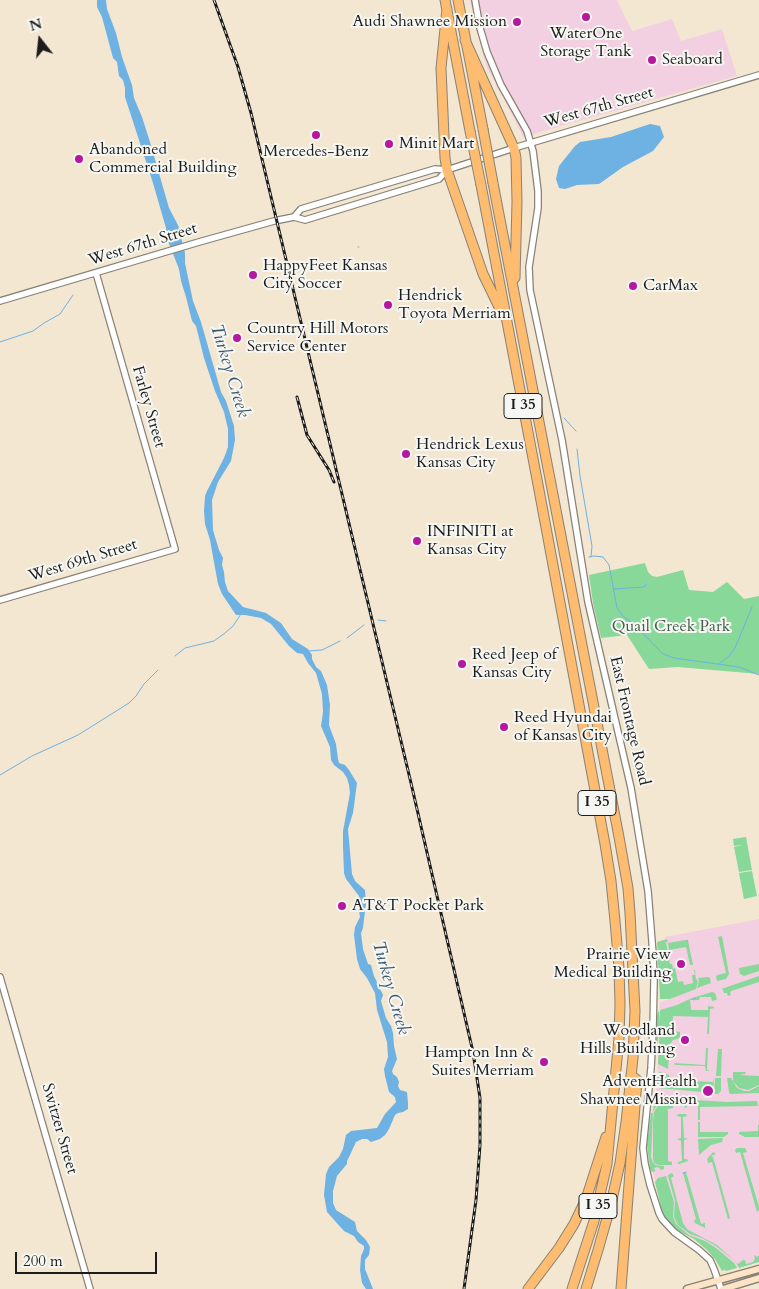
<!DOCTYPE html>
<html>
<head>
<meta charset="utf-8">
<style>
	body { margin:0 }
	#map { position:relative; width:759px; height:1289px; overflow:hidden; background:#f3e7d2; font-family:Cardo,serif }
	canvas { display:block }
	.north { position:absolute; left:15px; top:15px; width:50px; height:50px; -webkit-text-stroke:4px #f6f6f2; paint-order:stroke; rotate:344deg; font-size:14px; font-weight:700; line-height:20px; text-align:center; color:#1c1c1c }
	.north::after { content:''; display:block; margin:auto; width:18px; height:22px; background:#1c1c1c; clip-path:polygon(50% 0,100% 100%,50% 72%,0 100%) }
	.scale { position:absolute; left:15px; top:1252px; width:142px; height:22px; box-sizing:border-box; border:2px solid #1c1c1c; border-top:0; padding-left:6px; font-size:15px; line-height:18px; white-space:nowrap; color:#1c1c1c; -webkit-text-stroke:4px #f6f6f2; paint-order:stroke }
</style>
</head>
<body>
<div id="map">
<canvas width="759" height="1289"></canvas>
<div class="north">N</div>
<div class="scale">200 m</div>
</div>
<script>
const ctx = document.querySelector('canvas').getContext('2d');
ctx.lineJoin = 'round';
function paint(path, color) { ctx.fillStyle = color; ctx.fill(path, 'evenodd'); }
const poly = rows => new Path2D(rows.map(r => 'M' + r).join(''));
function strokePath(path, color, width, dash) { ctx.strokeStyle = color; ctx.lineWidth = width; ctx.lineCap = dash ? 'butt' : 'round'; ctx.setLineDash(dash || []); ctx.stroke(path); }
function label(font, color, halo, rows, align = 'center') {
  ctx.font = font + ' Cardo,serif'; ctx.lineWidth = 4; ctx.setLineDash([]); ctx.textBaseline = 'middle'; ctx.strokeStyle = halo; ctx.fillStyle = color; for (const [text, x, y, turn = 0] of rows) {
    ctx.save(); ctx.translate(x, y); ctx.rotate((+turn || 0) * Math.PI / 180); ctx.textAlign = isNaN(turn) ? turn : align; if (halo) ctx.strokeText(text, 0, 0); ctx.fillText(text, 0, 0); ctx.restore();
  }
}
paint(poly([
	[470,0,617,0,632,31,672,19,681,41,722,29,737,76,523,137,499,88,487,68,479,39],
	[759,919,759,1261,735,1268,729,1268,698,1241,677,1229,669,1222,664,1215,649,1158,649,1128,657,1086,660,1002,674,998,665,937]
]), '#f2d0e2');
paint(poly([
	[645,563,648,572,652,576,657,577,683,570,689,590,713,592,727,582,744,599,759,596,759,674,678,667,649,669,627,635,601,638,593,603,589,575],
	[746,837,752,870,739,872,734,847,742,845,734,846,733,839],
	[752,871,757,896,744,899,739,873],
	[722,936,729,974,726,979,717,981,716,977,717,975,726,973,718,937],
	[667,939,668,942,666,942,670,964,672,964,673,969,675,968,678,982,683,981,684,985,693,983,692,975,695,975,694,970,695,970,696,979,698,981,696,989,670,999,660,999,657,942],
	[686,940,688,941,693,965,690,965,686,947,669,950,671,962,668,943],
	[759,964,759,971,744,976,740,974,739,968],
	[759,976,759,982,731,991,730,993,731,995,728,996,727,993,724,993,722,988,725,988,727,987],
	[708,977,710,978,711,983,697,988,699,981,698,978],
	[712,992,715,993,717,999,716,1000,712,1001,711,997,700,997,699,1000,695,1000,694,998,694,1000,690,1000,691,1010,708,1010,708,1006,714,1007,714,1008,710,1009,709,1034,707,1034,708,1017,673,1016,672,1031,680,1032,680,1038,673,1040,670,1044,668,1069,658,1064,660,1026,656,1055,657,1016,658,1012,659,1011,659,1021,660,1010,677,1005,692,998],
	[706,1048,708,1048,707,1070,710,1071,706,1071,705,1066,675,1065,674,1063,705,1065],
	[718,1049,722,1049,721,1076,716,1076],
	[660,1072,669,1075,670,1080,713,1082,714,1077,713,1093,658,1088,655,1086,656,1077,657,1074],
	[733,1072,746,1072,745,1074,739,1075,759,1076,759,1085,748,1090,739,1088,733,1081],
	[715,1078,721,1078,721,1091,718,1094,714,1094],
	[727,1078,731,1078,737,1088,744,1091,749,1091,759,1086,759,1093,730,1094,729,1092],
	[659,1094,661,1096,664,1095,683,1097,666,1097,657,1105,653,1112,655,1095],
	[653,1097,651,1113,653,1113,651,1158,655,1165,664,1166,664,1169,660,1170,660,1168,656,1167,654,1169,656,1171,652,1172,650,1169,647,1145],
	[667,1097,685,1099,687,1107,685,1108,684,1104,673,1105,673,1108,667,1109,668,1110,668,1161,672,1162,672,1165,660,1165,655,1164,653,1159,653,1121,654,1112,657,1107],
	[694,1100,728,1102,757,1101,758,1106,700,1107,700,1120,698,1120,698,1106,693,1106,692,1105],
	[678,1114,686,1114,687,1116,683,1117,682,1118,683,1118,684,1138,688,1139,684,1140,684,1159,687,1159,688,1161,679,1164,678,1164,678,1162,682,1161,681,1141,677,1139,681,1138,681,1117,677,1116],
	[698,1122,700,1122,700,1132,728,1132,728,1134,724,1137,698,1137],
	[758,1125,759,1125,759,1137,745,1137,739,1134,739,1132,758,1131],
	[698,1139,722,1138,723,1139,722,1142,711,1145,699,1155],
	[737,1148,745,1148,747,1152,743,1153,759,1207,759,1210,757,1212,740,1152,736,1153,735,1150],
	[713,1152,716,1154,711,1156,713,1157,730,1218,728,1219,712,1162,708,1163,707,1159],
	[686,1172,701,1224,705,1223,705,1228,695,1223,694,1221,696,1219,683,1173],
	[672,1173,674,1176,671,1178,683,1223,687,1229,692,1232,717,1245,738,1264,743,1260,745,1260,746,1264,753,1262,755,1259,754,1255,757,1257,759,1255,759,1262,739,1268,736,1262,716,1246,702,1238,690,1234,678,1225,674,1217,675,1201,668,1176,668,1175],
	[666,1176,674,1202,673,1217,676,1224,689,1235,705,1241,716,1248,734,1263,737,1268,726,1271,725,1270,722,1271,715,1259,707,1250,694,1239,675,1229,672,1226,671,1223,668,1222,663,1215,655,1182,658,1178]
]), '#87d899');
paint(poly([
	[97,0,106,0,107,9,116,33,122,57,132,85,134,98,142,117,150,142,169,208,178,225,185,253,185,263,193,301,201,322,221,392,226,401,234,426,235,440,231,461,218,482,212,500,213,530,219,550,223,558,222,565,224,572,225,582,228,591,243,607,266,613,281,623,292,639,308,649,312,655,312,659,316,667,321,671,327,685,330,705,329,725,336,744,338,759,339,763,345,765,349,770,357,783,353,813,348,829,352,874,355,881,365,890,366,903,363,928,361,933,363,949,368,964,371,965,374,976,383,995,381,1001,386,1018,391,1026,393,1033,394,1046,397,1059,392,1071,393,1074,397,1077,399,1082,398,1086,400,1090,407,1092,408,1103,408,1109,403,1112,398,1113,395,1115,389,1129,385,1135,380,1139,371,1142,367,1139,362,1139,356,1142,349,1157,347,1161,347,1164,337,1176,333,1191,333,1203,336,1210,355,1222,357,1231,366,1240,370,1247,369,1255,365,1260,365,1269,373,1289,366,1289,362,1283,360,1270,361,1256,364,1249,364,1246,358,1242,354,1236,344,1231,327,1212,324,1195,326,1174,329,1167,339,1157,343,1149,346,1135,351,1131,377,1128,385,1114,396,1102,395,1097,389,1092,385,1076,384,1069,388,1057,387,1042,377,1010,375,993,367,978,360,969,357,959,354,935,355,927,360,917,358,904,359,896,346,879,344,873,343,846,343,831,350,793,349,785,347,778,343,772,334,765,331,760,330,747,321,726,323,712,322,694,316,673,308,663,303,654,297,653,289,646,271,624,261,618,245,615,236,615,222,594,218,584,210,540,205,524,204,511,205,496,207,491,224,458,228,447,228,429,224,412,215,391,204,358,196,326,192,321,186,297,181,281,179,269,166,236,166,228,153,183,125,97,125,88,123,80,119,76,117,62,113,58,102,17,97,7],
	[650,124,660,126,664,137,653,151,623,167,599,184,577,185,565,189,559,188,556,179,559,166,575,146,580,142,611,137]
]), '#6eb1e3');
strokePath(poly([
	[358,247,359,247],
	[0,342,33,331,44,323,60,314,73,295],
	[564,418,576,431],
	[577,449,580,476,592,546,591,557],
	[589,557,594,556,603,557,609,565,617,608,624,617,637,627,663,654,674,658,739,667,759,675],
	[614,589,644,587,647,584],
	[378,620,386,621],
	[347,638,364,625],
	[308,651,322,650,340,641],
	[175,656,185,648,214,641,225,633,233,626,241,614],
	[719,664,730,655,735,648,752,607],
	[0,775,32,756,78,735,129,703,136,696,144,684,158,670],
	[687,940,688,941],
	[694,1000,695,998],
	[683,1173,686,1172]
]), '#6eb1e3', 1);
const tertiary = poly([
	[475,0,480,28,487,52,501,85,527,131,533,151,538,191,538,208,529,267,530,290,562,440,588,602,631,788,648,891,653,954,654,981,653,1030,651,1068,643,1148,645,1164,650,1185,659,1213,662,1219,674,1232,699,1250,710,1260,714,1269,721,1289],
	[294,217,301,209,435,169,447,170,514,148,759,75],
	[0,301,199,242,274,221,294,217,305,220,439,179,447,170],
	[0,600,175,549,96,273],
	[0,977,90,1289]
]);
const secondary = poly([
	[687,1289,759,1269],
	[723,1289,759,1278]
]);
const motorway = poly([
	[445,0,470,131],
	[458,0,483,129],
	[447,9,441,68,445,158,447,170,483,274,502,313],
	[465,40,514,148,516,158,517,202,515,278],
	[493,183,619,837,628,888,630,913,635,1011,633,1058,626,1122,620,1163,611,1204,598,1250,586,1289],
	[481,185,539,490,605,844,611,881,615,921,619,968,620,1004,619,1038,607,1164,594,1221,572,1289],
	[528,1289,559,1248,574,1224,586,1199,606,1137],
	[621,1289,637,1080,631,1075]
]);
strokePath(tertiary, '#888277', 8);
strokePath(secondary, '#888277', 9);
strokePath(motorway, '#888277', 11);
strokePath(tertiary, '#fff', 5.5);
strokePath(secondary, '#fee4c6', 6);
strokePath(motorway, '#fdbc70', 9);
const rail = poly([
	[214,0,238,67,251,113,411,783,473,1052,480,1098,480,1145,476,1200,464,1289],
	[297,397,307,435,329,470,334,482]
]);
strokePath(rail, '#1c1c1c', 3);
strokePath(rail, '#f6f6f2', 1, [4]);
const motorwayBridge = poly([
	[483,129,493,183],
	[470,131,481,185]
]);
strokePath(motorwayBridge, '#888277', 11, []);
strokePath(motorwayBridge, '#fdbc70', 9);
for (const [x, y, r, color] of [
	[586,17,5,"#b5179e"],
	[517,22,5,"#b5179e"],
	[652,60,5,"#b5179e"],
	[316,135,5,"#b5179e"],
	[389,144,5,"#b5179e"],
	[79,159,5,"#b5179e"],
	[253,275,5,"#b5179e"],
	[633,286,5,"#b5179e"],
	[388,305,5,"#b5179e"],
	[237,338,5,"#b5179e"],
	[406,454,5,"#b5179e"],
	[417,541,5,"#b5179e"],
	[462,664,5,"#b5179e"],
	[504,727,5,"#b5179e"],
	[342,906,5,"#b5179e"],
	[681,964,5,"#b5179e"],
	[685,1040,5,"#b5179e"],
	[544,1062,5,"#b5179e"],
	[708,1091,6,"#b5179e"]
]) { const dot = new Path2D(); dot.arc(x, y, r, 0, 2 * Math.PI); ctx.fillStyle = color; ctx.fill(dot); strokePath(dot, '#f6f6f2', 2); }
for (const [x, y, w] of [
	[523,406,38],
	[597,803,38],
	[598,1206,38]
]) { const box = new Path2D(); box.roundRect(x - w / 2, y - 12.5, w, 25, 4); ctx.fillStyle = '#f6f6f2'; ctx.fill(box); strokePath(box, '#1c1c1c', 1); }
label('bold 15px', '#1c1c1c', null, [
	["I 35",523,406],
	["I 35",597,803],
	["I 35",598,1206]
]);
label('16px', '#1c1c1c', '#f6f6f2', [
	["Audi Shawnee Mission",507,22,"right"],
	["WaterOne",586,34,"center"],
	["Storage Tank",586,52,"center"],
	["Seaboard",662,60],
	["Minit Mart",399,144],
	["Abandoned",89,150],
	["Commercial Building",89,168],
	["Mercedes-Benz",316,152,"center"],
	["HappyFeet Kansas",263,266],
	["City Soccer",263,284],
	["CarMax",643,286],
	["Hendrick",398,296],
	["Toyota Merriam",398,314],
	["Country Hill Motors",247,329],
	["Service Center",247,347],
	["Hendrick Lexus",416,445],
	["Kansas City",416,463],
	["INFINITI at",427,532],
	["Kansas City",427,550],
	["Reed Jeep of",472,655],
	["Kansas City",472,673],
	["Reed Hyundai",514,718],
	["of Kansas City",514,736],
	["AT&T Pocket Park",352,906],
	["Prairie View",671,955,"right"],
	["Medical Building",671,973,"right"],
	["Woodland",675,1031,"right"],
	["Hills Building",675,1049,"right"],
	["Hampton Inn &",534,1053,"right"],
	["Suites Merriam",534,1071,"right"],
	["AdventHealth",697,1082,"right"],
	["Shawnee Mission",697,1100,"right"]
], 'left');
label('16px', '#1c1c1c', '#f6f6f2', [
	["West 67th Street",599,108,-16],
	["West 67th Street",143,245,-17],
	["Farley Street",148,407,74],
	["West 69th Street",83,561,-17],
	["East Frontage Road",629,721,77],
	["Switzer Street",59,1129,74]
]);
label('16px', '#415e48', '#f6f6f2', [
	["Quail Creek Park",671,627]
]);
label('italic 18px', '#3d586c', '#f6f6f2', [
	["Turkey Creek",229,371,73],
	["Turkey Creek",390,988,74]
]);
</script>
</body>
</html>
